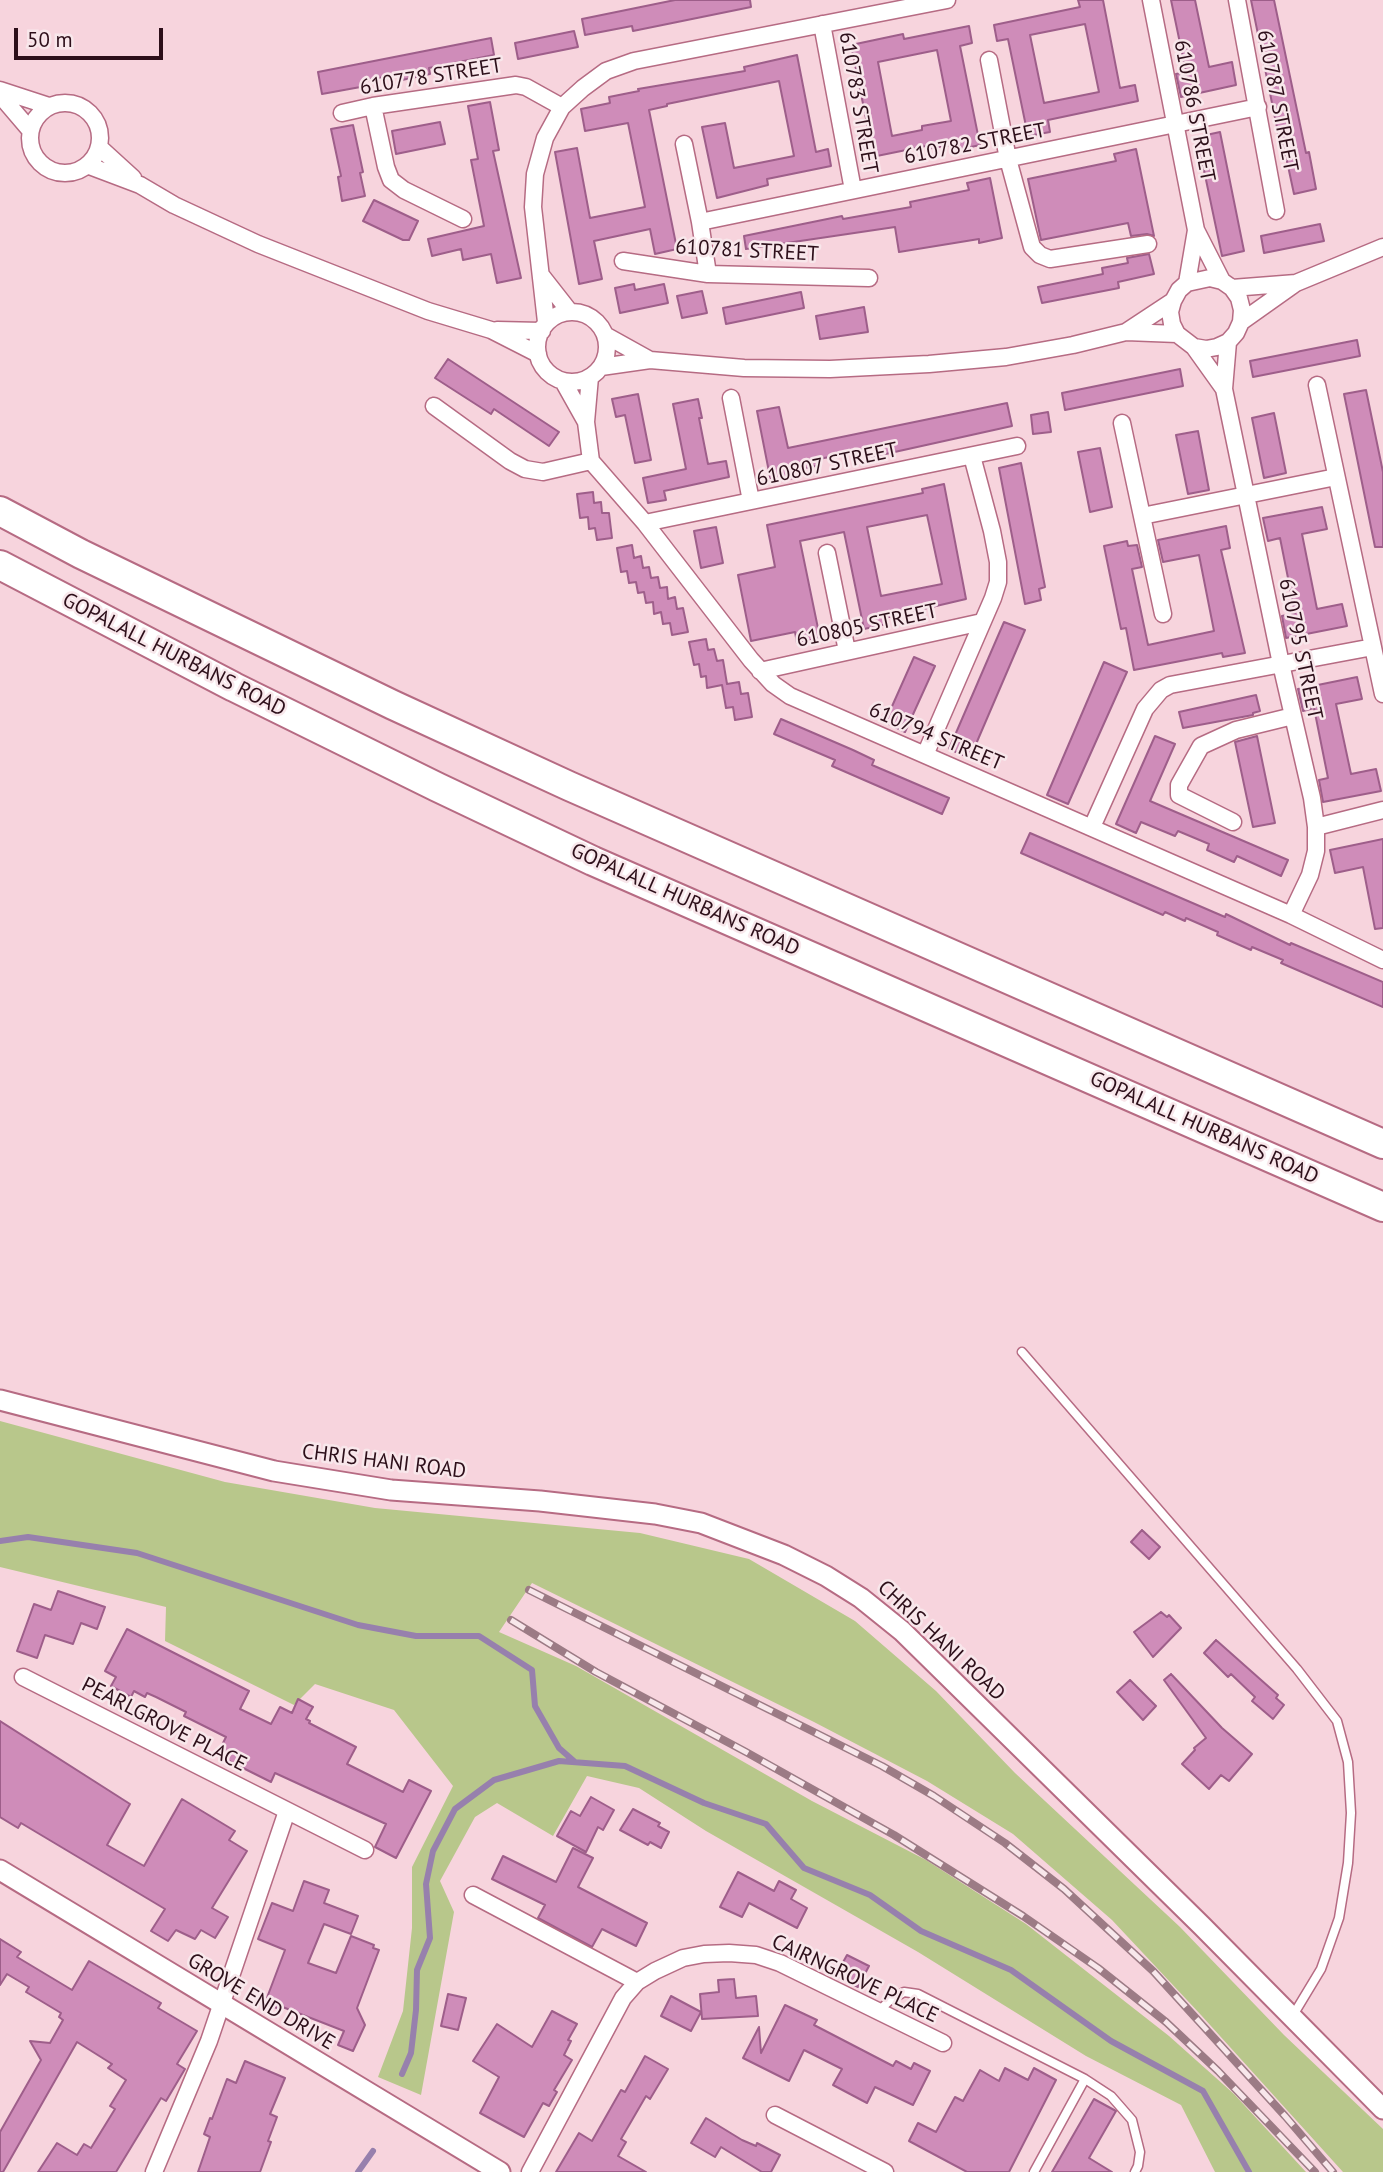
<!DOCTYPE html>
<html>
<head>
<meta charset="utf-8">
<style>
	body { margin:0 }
	#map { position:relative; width:1383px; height:2172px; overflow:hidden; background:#f7d4dd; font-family:"PT Sans",sans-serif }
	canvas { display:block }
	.scale { position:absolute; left:14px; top:28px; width:149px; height:32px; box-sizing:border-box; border:4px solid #2d0f1a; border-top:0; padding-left:9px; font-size:21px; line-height:24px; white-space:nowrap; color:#2d0f1a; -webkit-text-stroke:5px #f8e7eb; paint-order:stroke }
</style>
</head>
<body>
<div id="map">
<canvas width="1383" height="2172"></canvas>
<div class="scale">50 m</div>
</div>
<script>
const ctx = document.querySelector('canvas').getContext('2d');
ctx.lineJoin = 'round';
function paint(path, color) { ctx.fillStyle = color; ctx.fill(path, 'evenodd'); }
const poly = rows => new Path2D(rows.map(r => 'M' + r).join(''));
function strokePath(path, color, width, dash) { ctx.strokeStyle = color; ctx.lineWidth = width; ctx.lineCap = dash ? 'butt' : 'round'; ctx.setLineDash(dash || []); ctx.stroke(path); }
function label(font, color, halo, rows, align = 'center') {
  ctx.font = font + ' "PT Sans",sans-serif'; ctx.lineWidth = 5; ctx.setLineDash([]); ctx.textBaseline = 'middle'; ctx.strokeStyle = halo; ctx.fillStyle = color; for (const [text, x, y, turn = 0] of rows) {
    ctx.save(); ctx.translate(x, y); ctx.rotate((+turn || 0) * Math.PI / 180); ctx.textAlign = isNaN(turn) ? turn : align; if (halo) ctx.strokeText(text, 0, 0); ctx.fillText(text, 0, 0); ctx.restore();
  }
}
paint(poly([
	[0,1421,225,1482,375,1508,640,1533,749,1559,855,1621,936,1691,1015,1773,1180,1927,1284,2035,1383,2129,1383,2172,1343,2172,1201,2015,1112,1920,1013,1834,927,1781,814,1722,532,1583,499,1632,576,1666,812,1801,926,1860,1026,1924,1169,2036,1234,2094,1306,2172,1215,2172,1181,2105,1086,2056,918,1952,706,1831,639,1788,587,1776,553,1836,497,1803,475,1817,440,1881,454,1912,421,2095,378,2077,403,2011,412,1928,412,1867,453,1786,394,1710,315,1684,294,1705,165,1641,166,1607,0,1567]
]), '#b8c78b');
strokePath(poly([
	[0,1541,28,1537,137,1553,358,1625,416,1636,479,1636,532,1670,535,1706,559,1748,575,1762],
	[402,2074,411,2053,416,2010,417,1970,430,1938,426,1884,433,1851,455,1809,494,1780,559,1761,625,1766,704,1803,766,1824,804,1868,870,1895,921,1931,1011,1970,1111,2041,1203,2091,1249,2172],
	[358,2172,373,2151]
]), '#9780ad', 6);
const building = poly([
	[675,0,750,0,751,7,633,31,632,26,585,35,582,19,675,0],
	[1078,0,1103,0,1120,88,1135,85,1138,101,1048,120,1050,132,1028,136,1008,39,997,41,994,25,1080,7,1078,0],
	[1085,24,1099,92,1044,103,1030,35,1085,24],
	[1171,0,1195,0,1209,67,1232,62,1236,85,1181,97,1176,74,1186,72,1171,0],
	[1251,0,1274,0,1306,153,1309,152,1316,189,1294,194,1285,152,1282,152,1251,0],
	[969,26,972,43,960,46,980,145,957,150,956,144,927,149,926,146,862,159,858,140,870,138,851,45,903,34,904,39,969,26],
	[937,50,951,121,922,126,922,130,892,136,878,62,937,50],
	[574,31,578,47,518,59,515,43,574,31],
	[491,38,494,55,429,68,430,74,402,80,401,73,365,81,366,86,322,94,318,72,491,38],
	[797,55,816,152,828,149,831,166,767,179,768,185,717,198,702,127,725,123,734,168,794,156,779,81,667,104,667,106,649,110,677,249,655,254,650,229,594,241,602,279,579,284,555,152,577,148,590,218,645,207,628,123,585,131,581,109,610,103,609,97,639,91,638,89,745,71,744,67,797,55],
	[490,102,499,150,493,151,521,278,497,283,491,254,463,260,461,249,432,256,428,239,484,226,471,160,478,159,468,106,490,102],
	[440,122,445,144,396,154,392,131,440,122],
	[353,125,363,172,360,173,365,196,342,201,338,177,341,176,331,129,353,125],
	[1220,132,1244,251,1222,256,1197,137,1220,132],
	[1136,149,1154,236,1147,234,1131,236,1128,223,1041,240,1028,179,1116,161,1114,154,1136,149],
	[990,178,1002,238,979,243,979,239,899,252,895,227,746,249,744,236,842,216,843,219,911,207,910,202,969,190,967,183,990,178],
	[374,200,418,221,409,240,403,240,363,221,374,200],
	[1320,224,1324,241,1264,253,1261,236,1320,224],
	[1149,254,1154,274,1118,282,1119,288,1042,303,1038,287,1103,274,1102,268,1128,263,1127,258,1149,254],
	[634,284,635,290,664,284,668,303,620,313,615,288,634,284],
	[702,291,707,313,682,318,677,296,702,291],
	[801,292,804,308,726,324,723,308,801,292],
	[864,307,868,332,820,339,816,316,864,307],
	[1357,340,1360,356,1253,377,1250,361,1357,340],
	[448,359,559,432,549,446,494,409,491,414,435,378,448,359],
	[1180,369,1183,386,1065,410,1062,393,1180,369],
	[1366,390,1383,472,1383,547,1375,547,1344,394,1366,390],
	[638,394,651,460,635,463,625,415,616,417,612,399,638,394],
	[698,399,702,418,699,418,708,464,726,461,729,477,664,491,666,500,648,503,643,478,686,469,673,404,698,399],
	[1007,403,1012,426,872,457,870,449,819,459,820,465,793,471,794,478,771,482,757,411,779,407,788,448,1007,403],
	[1048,412,1051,432,1033,434,1031,415,1048,412],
	[1274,413,1286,473,1264,478,1252,418,1274,413],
	[1198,431,1209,490,1188,494,1176,435,1198,431],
	[1100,448,1112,507,1090,512,1078,452,1100,448],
	[1021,463,1045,587,1039,589,1041,600,1025,604,999,468,1021,463],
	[944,484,966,599,885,618,887,624,864,629,844,532,800,541,820,638,797,643,795,632,751,641,738,575,775,567,767,525,923,493,922,489,944,484],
	[927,515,942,584,881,596,867,527,927,515],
	[593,492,594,503,601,502,602,513,609,513,612,538,597,540,595,528,589,529,588,517,580,518,577,494,593,492],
	[1322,507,1327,529,1302,534,1317,609,1342,604,1347,626,1286,638,1282,616,1295,613,1280,538,1268,541,1263,518,1322,507],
	[1226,526,1230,548,1221,550,1245,653,1223,657,1222,653,1134,670,1126,628,1121,629,1104,546,1127,541,1128,546,1137,545,1142,567,1132,569,1148,645,1214,631,1199,555,1163,562,1158,540,1226,526],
	[716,527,723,563,701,568,694,531,716,527],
	[632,545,634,558,641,556,643,568,649,567,651,578,658,577,660,588,667,587,668,599,675,597,677,609,683,608,688,632,672,635,670,623,663,624,661,612,654,614,653,602,646,603,644,592,638,593,636,582,629,583,627,571,621,572,617,548,632,545],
	[1004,622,1025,630,970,758,949,749,1004,622],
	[706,639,708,650,714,649,717,661,723,660,727,684,739,682,741,694,748,693,752,717,735,720,733,707,726,708,722,685,707,688,706,676,701,677,699,664,694,665,689,642,706,639],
	[914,657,935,666,905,732,885,722,914,657],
	[1104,662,1127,672,1068,804,1047,795,1104,662],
	[1357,677,1362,699,1336,704,1351,774,1376,769,1381,791,1323,802,1319,780,1328,778,1314,708,1303,711,1298,689,1357,677],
	[1256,695,1260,711,1253,713,1253,715,1183,728,1179,712,1256,695],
	[781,719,853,750,874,760,872,765,949,798,942,814,832,766,835,760,774,734,781,719],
	[1155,736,1175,744,1150,801,1288,860,1281,876,1237,856,1234,862,1207,850,1209,844,1178,831,1175,836,1141,822,1136,833,1116,824,1155,736],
	[1257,736,1275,823,1253,827,1235,742,1257,736],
	[1030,833,1225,917,1226,914,1290,945,1291,943,1383,982,1383,1007,1281,963,1283,960,1252,947,1251,950,1217,935,1218,932,1186,918,1185,921,1165,912,1163,915,1021,853,1030,833],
	[1383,839,1383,928,1375,929,1363,867,1335,873,1330,850,1383,839],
	[1142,1530,1160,1547,1149,1559,1131,1542,1142,1530],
	[58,1591,105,1607,97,1629,81,1623,73,1644,45,1635,37,1658,17,1651,34,1604,51,1610,58,1591],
	[1161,1612,1167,1617,1169,1615,1181,1628,1153,1657,1134,1632,1161,1612],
	[127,1629,249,1691,240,1709,271,1724,280,1707,292,1713,298,1699,313,1707,306,1719,310,1721,309,1723,356,1747,347,1764,403,1792,409,1780,431,1791,396,1858,375,1847,386,1824,275,1773,271,1782,217,1755,226,1737,184,1716,186,1712,156,1697,147,1693,145,1697,134,1691,131,1697,111,1686,116,1677,105,1671,127,1629],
	[1216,1640,1278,1695,1276,1698,1284,1705,1273,1719,1252,1701,1255,1697,1231,1674,1228,1677,1204,1653,1216,1640],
	[1171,1674,1222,1728,1252,1754,1229,1781,1221,1775,1209,1789,1182,1764,1195,1750,1194,1748,1206,1738,1164,1680,1171,1674],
	[1130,1680,1156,1706,1143,1720,1117,1692,1130,1680],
	[0,1721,130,1804,107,1845,144,1866,182,1799,235,1831,229,1840,247,1851,212,1908,228,1917,215,1938,201,1930,195,1939,176,1930,168,1941,151,1931,165,1909,21,1823,18,1828,0,1817,0,1721],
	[591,1797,614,1810,603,1830,598,1827,586,1852,557,1836,571,1811,580,1816,591,1797],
	[633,1809,660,1823,658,1826,669,1832,661,1848,650,1842,648,1845,620,1830,633,1809],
	[573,1848,593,1858,578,1887,647,1923,636,1946,602,1929,592,1947,538,1918,545,1905,492,1879,503,1856,556,1882,573,1848],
	[738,1872,774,1891,779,1881,796,1890,791,1899,807,1908,797,1928,749,1903,742,1917,720,1907,738,1872],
	[304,1881,329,1890,324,1903,358,1916,351,1934,324,1924,308,1963,336,1973,351,1936,374,1945,373,1948,379,1950,357,2008,365,2025,353,2051,338,2045,344,2031,280,2006,279,2009,265,2003,285,1950,258,1939,272,1903,293,1911,304,1881],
	[0,1939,21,1952,17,1957,72,1990,89,1961,161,2003,158,2008,197,2031,177,2064,185,2069,166,2101,161,2098,116,2172,38,2172,57,2143,77,2155,84,2144,91,2148,115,2109,110,2106,126,2080,108,2068,112,2064,77,2042,3,2172,0,2172,0,2132,41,2060,30,2041,50,2043,63,2020,59,2017,61,2013,26,1992,29,1987,7,1974,0,1985,0,1939],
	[847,1955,869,1966,858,1987,836,1975,847,1955],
	[734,1979,736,1998,756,1996,758,2016,702,2019,700,1994,719,1992,718,1980,734,1979],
	[448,1994,466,1998,458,2030,441,2026,448,1994],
	[671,1996,701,2012,691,2031,661,2016,671,1996],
	[785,2005,817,2020,814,2025,893,2066,896,2061,911,2069,914,2063,930,2071,913,2105,875,2087,867,2103,833,2085,842,2069,804,2050,789,2081,743,2058,759,2027,761,2053,785,2005],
	[552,2011,577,2024,568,2040,571,2041,564,2055,572,2060,554,2090,557,2092,549,2106,543,2103,524,2137,480,2113,499,2077,473,2061,497,2024,532,2047,552,2011],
	[645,2056,668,2069,650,2099,646,2096,621,2139,626,2142,618,2156,646,2172,556,2172,579,2133,592,2141,621,2090,625,2092,645,2056],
	[245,2061,285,2078,270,2114,277,2117,268,2141,271,2142,260,2172,198,2172,210,2137,204,2134,210,2118,212,2119,227,2079,236,2083,245,2061],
	[1005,2068,1028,2080,1034,2068,1056,2080,1009,2172,967,2172,909,2141,918,2123,936,2132,955,2097,963,2101,980,2070,999,2081,1005,2068],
	[1094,2099,1116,2111,1089,2158,1112,2172,1052,2172,1094,2099],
	[706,2118,742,2140,756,2146,757,2143,780,2155,771,2172,762,2172,721,2147,715,2157,691,2143,706,2118]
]);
paint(building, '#cf8cb9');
strokePath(building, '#9e5e8a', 2);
const service = poly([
	[1022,1352,1297,1669,1337,1721,1348,1762,1351,1813,1348,1863,1339,1918,1321,1969,1292,2017],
	[879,2011,889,2001,904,1992,918,1994,1085,2079,1111,2096,1132,2120,1140,2152,1138,2166,1135,2172],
	[1034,2172,1085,2079]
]);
const minor = poly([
	[1151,0,1196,230,1222,281],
	[1237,0,1276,211],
	[822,24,853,190],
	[989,60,1008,159,1032,247,1040,255,1050,259,1148,244],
	[0,90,49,106],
	[0,95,30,130],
	'30 138a35 35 0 1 1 70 0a35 35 0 1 1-70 0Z',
	[373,106,386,167,391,180,404,190,463,219],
	[342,113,373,106,516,85,526,87,562,107],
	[684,144,700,222,708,274],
	[99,147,133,178],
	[87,165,140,185,174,205,258,244,428,311,491,330,538,354],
	[700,222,1258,107],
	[623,261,708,274,869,278],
	[541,275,570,312],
	[1187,283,1196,230],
	[1232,288,1239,298,1242,310,1241,322,1236,333,1228,342,1217,347,1206,349,1194,347,1177,334,1172,324,1170,312,1173,301,1179,290,1187,283,1210,278,1222,281,1232,288,1296,283],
	'537 347a35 35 0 1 1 70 0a35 35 0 1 1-70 0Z',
	[546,322,533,207,535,174,545,138,562,107,583,88,606,71,634,61,947,0],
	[1241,322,1296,283,1383,247],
	[497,330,542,331],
	[1126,332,1173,301],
	[605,335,650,360],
	[1228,342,1224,389,1281,664,1312,798,1316,827,1316,851,1310,875,1291,915],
	[1194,347,1224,389],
	[601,367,650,360,744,368,830,369,929,364,1006,357,1073,345,1126,332,1177,334],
	[590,377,586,422,591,461,645,523,751,660,773,684,790,696,1291,915,1383,960],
	[563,381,586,422],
	[1317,385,1383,694],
	[731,398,751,501],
	[434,406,510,461,525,469,543,472,591,461],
	[1122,423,1163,614],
	[1142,516,1336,477],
	[645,523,1017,446],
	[827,553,847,651],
	[760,671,982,622],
	[925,755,993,598,998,582,998,562,992,531,972,456],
	[1233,822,1179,795,1179,785,1201,746,1236,730,1293,716],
	[1092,827,1145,709,1161,690,1170,685,1373,647],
	[1316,827,1383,810],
	[23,1677,365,1850],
	[473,1895,637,1982],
	[775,2115,885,2172],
	[154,2172,209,2041,287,1811],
	[530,2172,623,1998,637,1982,655,1971,683,1958,704,1954,729,1953,756,1955,780,1963,943,2043]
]);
const tertiary = poly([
	[0,1400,274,1471,391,1490,540,1501,655,1514,701,1523,784,1555,826,1576,861,1598,902,1631,1202,1926,1383,2109],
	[0,1870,500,2172]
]);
const motorway = poly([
	[0,511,81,554,393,705,569,786,1383,1144],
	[0,565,234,687,437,787,593,861,1383,1207]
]);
strokePath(service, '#b66b83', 11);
strokePath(minor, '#b66b83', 19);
strokePath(tertiary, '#b66b83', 23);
strokePath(motorway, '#b66b83', 32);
strokePath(service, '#fff', 8);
strokePath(minor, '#fff', 16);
strokePath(tertiary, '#fff', 19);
strokePath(motorway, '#fff', 28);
const rail = poly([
	[529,1590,882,1766,934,1796,1005,1843,1064,1889,1153,1971,1285,2116,1333,2172],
	[511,1620,596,1672,746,1752,894,1835,1023,1916,1098,1968,1166,2022,1218,2071,1315,2172]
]);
strokePath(rail, '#9c7b85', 8);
strokePath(rail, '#f8e7eb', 5, [16]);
label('21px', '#2d0f1a', '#f8e7eb', [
	["610778 STREET",431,77,-9],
	["610787 STREET",1277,101,79],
	["610783 STREET",858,103,80],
	["610786 STREET",1194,111,79],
	["610782 STREET",975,144,-11],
	["610781 STREET",747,251,3],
	["610807 STREET",827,465,-12],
	["610805 STREET",867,626,-12],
	["610795 STREET",1300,649,78],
	["GOPALALL HURBANS ROAD",174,655,27],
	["610794 STREET",936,737,23],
	["GOPALALL HURBANS ROAD",685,900,24],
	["GOPALALL HURBANS ROAD",1204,1128,24],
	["CHRIS HANI ROAD",384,1462,7],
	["CHRIS HANI ROAD",941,1641,43],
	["PEARLGROVE PLACE",164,1725,27],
	["CAIRNGROVE PLACE",855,1979,25],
	["GROVE END DRIVE",261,2002,31]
]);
</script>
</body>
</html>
